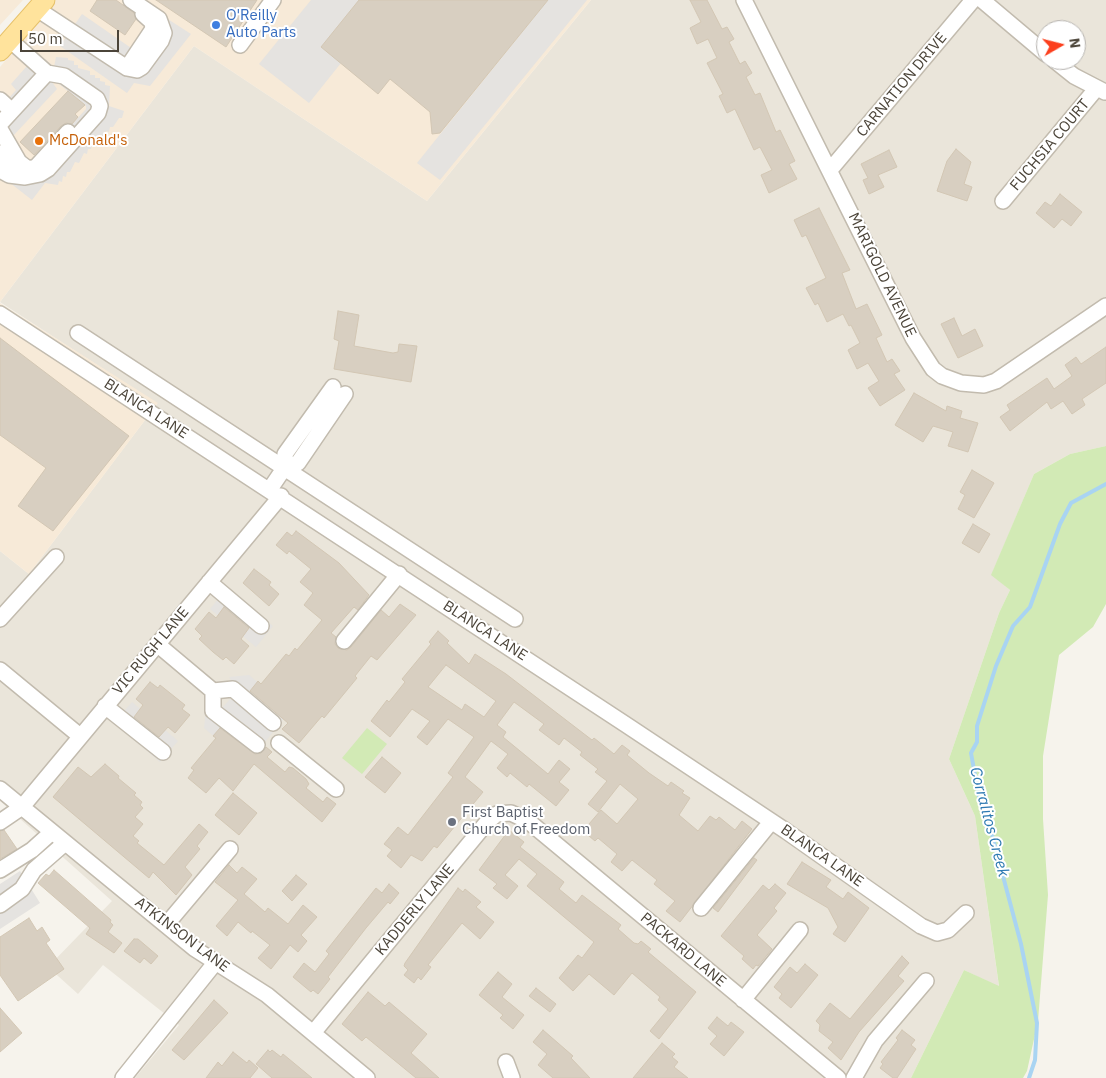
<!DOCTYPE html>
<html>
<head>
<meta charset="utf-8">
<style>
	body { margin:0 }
	#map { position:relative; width:1106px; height:1078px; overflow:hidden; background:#f6f3ec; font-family:"IBM Plex Sans",sans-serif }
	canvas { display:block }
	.north { position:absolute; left:1036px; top:20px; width:50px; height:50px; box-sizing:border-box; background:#fff; border:1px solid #b7b4b0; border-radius:50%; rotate:82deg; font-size:14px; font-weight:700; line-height:20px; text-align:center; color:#4b4439 }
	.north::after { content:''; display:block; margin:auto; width:18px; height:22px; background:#fc3f1d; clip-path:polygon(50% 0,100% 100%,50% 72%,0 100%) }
	.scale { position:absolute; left:20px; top:30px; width:99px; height:22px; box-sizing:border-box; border:2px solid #4b4439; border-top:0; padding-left:6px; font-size:15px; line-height:18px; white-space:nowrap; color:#4b4439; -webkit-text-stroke:4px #fff; paint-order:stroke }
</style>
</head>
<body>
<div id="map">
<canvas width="1106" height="1078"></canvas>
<div class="north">N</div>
<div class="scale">50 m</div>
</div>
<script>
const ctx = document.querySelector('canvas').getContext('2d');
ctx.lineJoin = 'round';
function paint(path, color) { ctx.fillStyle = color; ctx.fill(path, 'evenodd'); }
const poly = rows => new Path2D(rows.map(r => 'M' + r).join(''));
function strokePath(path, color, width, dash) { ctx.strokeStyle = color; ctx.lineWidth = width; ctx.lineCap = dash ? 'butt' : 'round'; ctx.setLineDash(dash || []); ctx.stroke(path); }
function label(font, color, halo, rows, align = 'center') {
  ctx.font = font + ' "IBM Plex Sans",sans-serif'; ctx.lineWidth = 4; ctx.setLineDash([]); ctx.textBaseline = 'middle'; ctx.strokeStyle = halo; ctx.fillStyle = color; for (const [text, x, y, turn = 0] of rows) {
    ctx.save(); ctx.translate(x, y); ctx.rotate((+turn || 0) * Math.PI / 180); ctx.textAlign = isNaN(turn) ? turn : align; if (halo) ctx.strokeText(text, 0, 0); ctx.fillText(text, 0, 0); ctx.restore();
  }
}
paint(poly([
	[591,0,1106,0,1106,446,1070,454,1034,474,992,574,1010,590,999,613,949,759,975,816,999,987,964,970,911,1078,135,1078,179,1025,103,965,78,994,48,967,112,901,0,801,0,551,29,574,157,404,0,302,194,46,427,201],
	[1046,30,1076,30,1076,60,1046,60]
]), '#eae5da');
paint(poly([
	[0,0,23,0,0,25],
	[56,0,591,0,427,201,194,46,0,302,0,67],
	[0,303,158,403,29,574,0,551]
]), '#f7ead8');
paint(poly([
	[1106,446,1106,604,1093,627,1059,655,1043,756,1043,819,1048,895,1038,1021,1027,1071,1023,1078,911,1078,964,970,999,986,975,816,949,759,999,613,1010,590,991,575,1034,474,1070,454],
	[367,728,387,744,362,774,342,758]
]), '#d2eab5');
paint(poly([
	[311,0,359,0,341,63,309,103,259,64],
	[548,0,587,0,440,180,417,163],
	[82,14,134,50,160,14,191,34,150,86,134,83,127,93,60,46],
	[56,57,68,58,68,60,74,61,74,65,78,65,78,68,90,71,90,75,95,75,95,78,100,78,100,81,105,82,105,85,110,86,109,106,124,111,122,118,119,118,113,127,110,127,109,132,106,131,104,136,102,136,100,141,97,141,96,145,92,145,91,149,88,149,87,154,84,153,79,163,75,162,70,172,67,172,66,177,63,176,62,182,59,181,58,185,45,183,32,200,0,175,0,108,16,90,11,84,27,66,34,72,45,59,54,67],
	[52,82,58,83,86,106,86,109,39,160,24,164,7,130,13,136,57,89],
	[227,588,273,626,256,647,210,609],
	[249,675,291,710,247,764,204,728,206,710,222,708,232,697,232,682,229,677],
	[132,702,178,741,160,762,114,723],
	[20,871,40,903,0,929,0,884]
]), '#e5e3e0');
strokePath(poly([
	[1029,1078,1035,1060,1037,1023,1021,944,986,812,979,797,971,753,977,742,977,726,996,666,1013,626,1030,607,1060,524,1071,503,1106,484]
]), '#a9d4f2', 4);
const building = poly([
	[97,0,116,0,134,13,136,19,125,35,90,11,97,0],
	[156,0,257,0,226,47,156,0],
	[359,0,548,0,440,133,432,134,430,112,390,79,378,94,321,47,359,0],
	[690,0,707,0,722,29,727,27,734,39,729,42,740,64,745,61,752,73,746,77,755,95,760,93,776,132,780,130,795,161,789,164,797,179,769,193,761,175,772,170,760,147,754,150,735,109,727,113,719,96,723,94,707,63,717,58,708,39,697,44,690,28,701,22,690,0],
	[68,91,85,105,75,114,78,117,72,124,66,123,61,126,34,155,20,142,68,91],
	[956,149,971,162,964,184,972,187,967,201,937,191,947,161,956,149],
	[889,150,897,167,878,175,884,187,869,194,863,180,868,178,861,164,889,150],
	[1060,194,1082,212,1071,226,1062,219,1054,228,1036,213,1045,202,1051,206,1060,194],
	[819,208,850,270,842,273,856,309,867,304,882,335,876,338,887,362,892,359,900,371,894,374,905,390,880,406,868,388,879,381,868,363,857,369,848,350,860,343,851,325,849,326,843,314,827,322,818,303,815,305,806,288,826,278,806,235,802,237,794,220,819,208],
	[338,311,359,315,354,346,393,353,398,352,399,344,417,346,411,382,334,369,339,341,334,339,338,311],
	[954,318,962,336,975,329,983,346,958,358,941,324,954,318],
	[0,338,129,436,53,531,18,506,46,468,0,435,0,338],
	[1106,347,1106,383,1082,399,1085,405,1072,414,1063,401,1051,409,1047,402,1010,431,1000,417,1010,410,1007,405,1047,378,1054,389,1072,376,1065,365,1076,357,1081,364,1106,347],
	[914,393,946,411,947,406,962,411,960,418,978,423,968,452,948,446,953,432,933,426,923,442,895,425,914,393],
	[972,470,994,483,974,518,958,509,965,495,960,492,972,470],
	[973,524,990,534,979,553,962,543,973,524],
	[296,531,339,563,369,595,358,610,354,607,331,633,336,637,335,644,338,648,347,650,351,647,381,610,389,617,400,604,416,615,377,660,371,656,355,676,357,678,324,718,322,716,299,743,282,729,288,723,250,691,258,681,261,684,286,654,289,656,295,648,297,650,322,620,304,605,313,593,300,582,311,569,289,551,287,554,276,545,287,532,292,536,296,531],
	[254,569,271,582,269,585,279,594,269,606,243,583,254,569],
	[224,607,249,628,241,639,249,646,234,664,226,657,223,660,213,652,199,639,202,636,195,629,209,612,216,618,224,607],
	[438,631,449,641,447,643,469,664,475,654,506,674,592,740,594,738,614,754,622,745,630,751,627,755,649,773,668,786,671,782,684,791,682,793,690,798,679,815,698,831,710,816,716,820,719,817,735,830,742,821,752,829,680,922,666,911,675,901,654,884,657,880,632,860,622,871,611,862,617,854,598,838,595,841,583,831,601,810,617,824,638,799,620,784,598,812,588,804,607,781,595,772,598,769,580,755,582,752,564,738,559,745,539,730,544,724,514,702,497,725,506,732,503,737,548,774,559,760,570,769,559,782,569,790,556,806,529,784,527,787,510,773,507,777,497,768,508,754,491,741,465,777,483,792,437,848,434,846,422,861,411,855,401,868,387,856,392,850,384,844,398,827,408,835,453,777,448,773,474,737,448,719,427,745,417,737,430,721,412,709,390,737,371,721,387,700,389,702,405,682,402,679,431,644,429,642,438,631],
	[446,665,496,701,484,717,465,704,462,710,428,687,446,665],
	[150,682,158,688,160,685,185,705,182,709,190,715,175,733,168,727,159,737,134,717,143,705,136,699,150,682],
	[220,728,255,754,261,753,266,747,272,752,267,757,285,772,289,767,293,768,306,779,309,784,306,788,323,802,327,797,336,804,322,822,254,764,233,791,219,778,206,793,188,778,194,770,191,768,216,738,213,736,220,728],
	[382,757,401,773,385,793,365,777,382,757],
	[105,764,119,776,118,778,136,793,134,795,142,802,140,805,143,808,135,817,143,824,133,836,139,841,137,843,164,865,199,824,208,832,197,846,200,849,185,867,192,875,176,895,153,872,149,878,53,797,78,767,91,777,105,764],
	[233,793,257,813,239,835,215,815,233,793],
	[4,830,17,849,0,859,0,831,4,830],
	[509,830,524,842,520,847,564,882,559,889,576,903,582,895,621,925,618,929,634,943,638,944,641,941,651,949,648,952,696,992,659,1039,650,1031,668,1009,658,1000,660,997,632,973,614,995,589,974,573,991,559,978,578,955,582,958,594,942,527,886,537,874,519,859,505,875,518,886,507,899,493,888,497,884,479,870,509,830],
	[754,858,757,860,718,912,713,908,754,858],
	[802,862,831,880,826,887,843,899,848,892,869,908,845,942,833,934,838,927,828,908,787,884,802,862],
	[229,865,237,873,242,867,257,879,244,894,265,912,268,908,288,924,303,905,317,917,301,935,307,941,298,952,290,945,271,969,258,958,270,945,252,931,251,933,238,922,227,936,216,926,238,900,215,882,229,865],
	[54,870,111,920,110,922,113,925,108,932,122,943,114,953,86,934,90,928,38,883,46,874,49,876,54,870],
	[296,875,307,884,292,901,282,891,296,875],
	[389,884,399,893,390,904,388,902,366,928,328,977,330,979,318,994,313,990,311,992,293,977,304,963,315,972,329,954,326,951,376,888,382,893,389,884],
	[775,884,786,893,774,908,777,911,757,935,772,949,758,966,756,965,753,969,742,959,744,956,721,936,763,885,769,890,775,884],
	[458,888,463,892,465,889,481,902,476,907,494,922,480,939,462,923,428,965,431,967,421,980,418,977,414,983,404,975,408,970,404,966,405,963,458,888],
	[29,918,37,931,42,927,50,940,46,943,64,969,18,1001,0,975,0,937,29,918],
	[134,939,138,939,158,956,151,964,144,958,140,963,124,951,134,939],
	[902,956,909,963,898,976,904,981,859,1032,841,1060,828,1048,833,1042,819,1031,820,1025,816,1021,830,1003,850,1019,902,956],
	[805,964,818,975,791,1008,779,998,782,994,774,987,790,967,797,973,805,964],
	[498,972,512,984,502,997,524,1015,513,1029,500,1018,503,1015,479,995,498,972],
	[536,988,556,1004,550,1012,529,996,536,988],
	[368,992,385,1006,389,1002,427,1034,411,1053,439,1078,416,1078,366,1037,362,1041,342,1024,368,992],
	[214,1000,228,1013,184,1060,172,1050,214,1000],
	[0,1008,22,1033,0,1052,0,1008],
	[717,1017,728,1026,731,1022,744,1032,724,1056,710,1044,717,1036,708,1028,717,1017],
	[543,1030,573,1056,571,1058,590,1078,553,1078,538,1065,547,1054,533,1042,543,1030],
	[902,1030,915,1040,911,1045,916,1049,897,1078,893,1078,880,1068,883,1064,881,1062,898,1040,896,1038,902,1030],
	[662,1043,675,1054,672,1057,678,1062,674,1067,688,1078,633,1078,662,1043],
	[268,1050,270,1052,272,1050,281,1057,283,1054,312,1078,272,1078,256,1064,268,1050],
	[233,1052,247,1063,249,1060,258,1068,250,1078,206,1078,218,1062,222,1066,233,1052]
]);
paint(building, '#d8cfc1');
strokePath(building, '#d3c7b4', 1);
const minor = poly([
	[744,0,913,338,933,369,942,376,961,383,984,385,996,381,1106,306],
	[982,0,1046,54],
	[37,9,127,68,137,70,142,67,161,41,164,33,159,19,131,0],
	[240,45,273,0],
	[1054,60,1074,76,1105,92],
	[127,68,153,29,152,22,143,14],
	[0,100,12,111],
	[0,124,47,73],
	[0,129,19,162,28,169,36,167,68,132],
	[0,153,12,167,21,170],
	[0,170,9,175,25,177,40,174,48,169,98,113,100,106,97,99,64,76,47,73,10,40],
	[830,170,973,0],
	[1003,201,1096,89],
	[0,314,625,724,786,831,921,926,937,933,948,930,966,913],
	[78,333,515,619],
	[285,467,298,463,345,394],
	[270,489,285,467,285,454,333,387],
	[209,582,261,626],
	[0,619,56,557],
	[344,641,399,574],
	[157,644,213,691],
	[0,670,80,736],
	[213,691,213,711,257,745],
	[213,691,233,689,273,723],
	[105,706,163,752],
	[279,743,336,789],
	[0,789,195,949,267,995,367,1078],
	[0,822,22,807,281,496],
	[0,870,32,850,52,832],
	[0,905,22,889,34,870,65,843],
	[701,908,771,822],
	[166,925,230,849],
	[743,1000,800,930],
	[313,1033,488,821,497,814,511,813,528,821,838,1078],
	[506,1062,512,1078],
	[123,1078,215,963],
	[854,1078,875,1041,926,981]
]);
const major = poly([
	[0,51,45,0]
]);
strokePath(minor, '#c2bbae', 18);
strokePath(major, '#e6c16a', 21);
strokePath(minor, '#fff', 15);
strokePath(major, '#ffe39c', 19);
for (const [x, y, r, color] of [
	[216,25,5,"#3f7fe0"],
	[39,141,5,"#e8710a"],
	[452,822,5,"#6b7280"]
]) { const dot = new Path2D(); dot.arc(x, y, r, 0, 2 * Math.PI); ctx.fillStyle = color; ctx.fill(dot); strokePath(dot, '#fff', 2); }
label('15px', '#366cbe', '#fff', [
	["O'Reilly",226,16],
	["Auto Parts",226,33]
], 'left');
label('15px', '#4b4439', '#fff', [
	["CARNATION DRIVE",902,85,-50],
	["FUCHSIA COURT",1050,145,-50],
	["MARIGOLD AVENUE",882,275,64],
	["BLANCA LANE",146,409,33],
	["BLANCA LANE",485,631,33],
	["VIC RUGH LANE",151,651,-50],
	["BLANCA LANE",822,856,35],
	["KADDERLY LANE",415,910,-50],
	["ATKINSON LANE",182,935,37],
	["PACKARD LANE",683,950,40]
]);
label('15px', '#c56008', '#fff', [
	["McDonald's",49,141]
], 'left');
label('15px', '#5b616d', '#fff', [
	["First Baptist",462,813],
	["Church of Freedom",462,830]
], 'left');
label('italic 16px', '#2e7ab2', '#fff', [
	["Corralitos Creek",989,822,75]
]);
</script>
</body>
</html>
